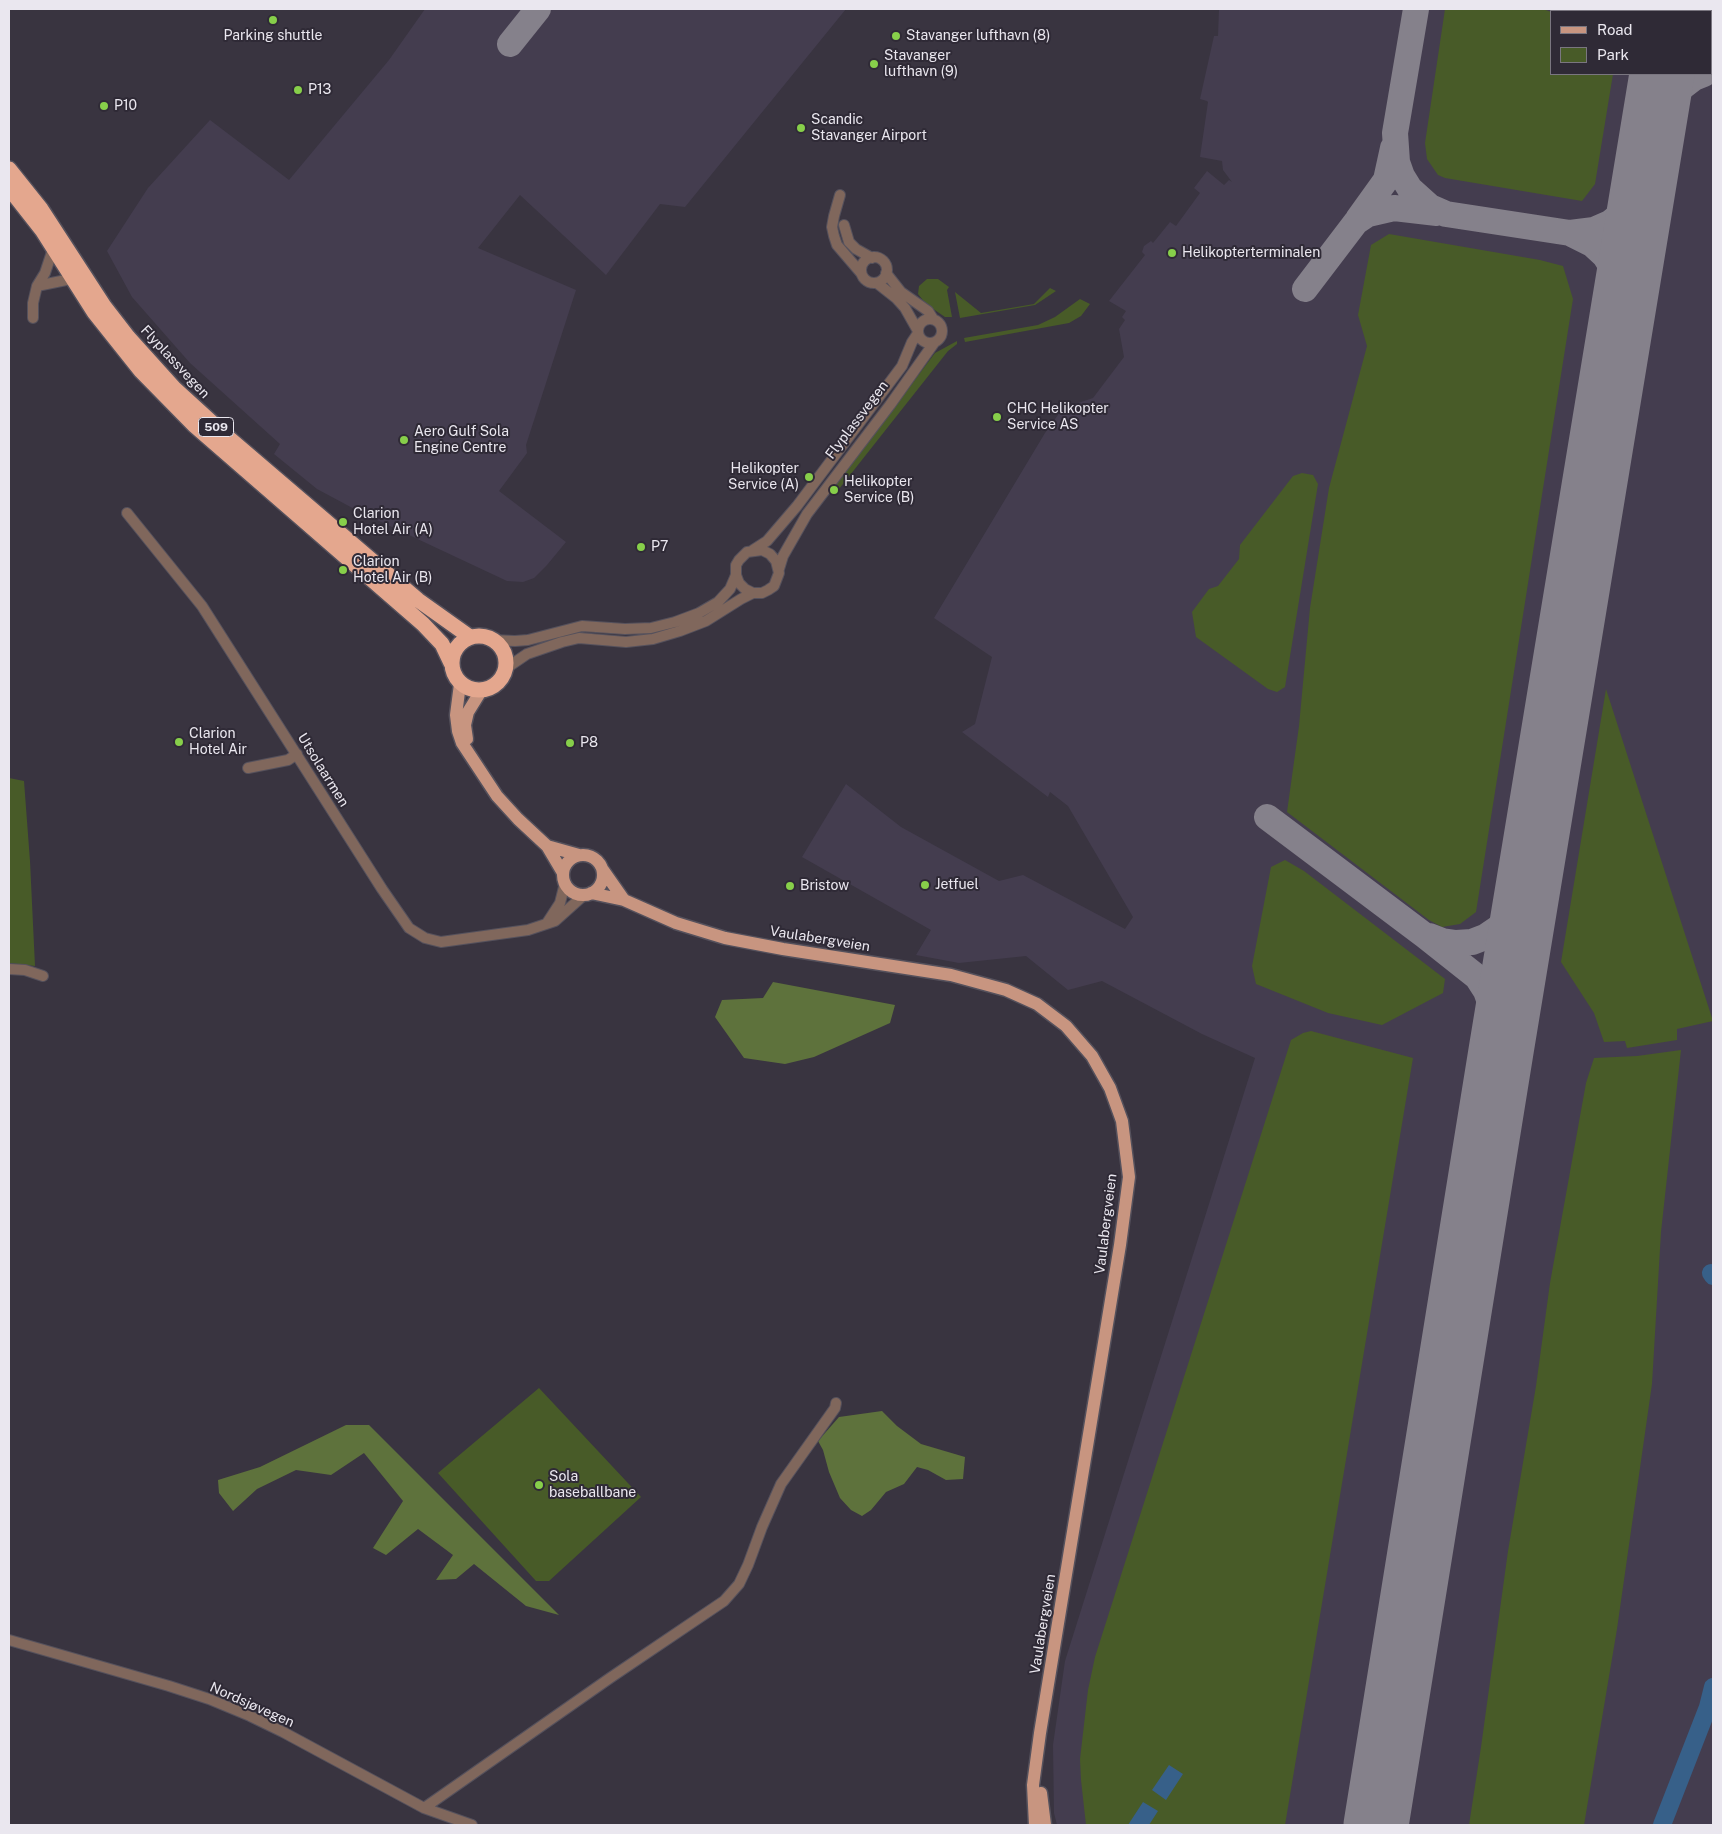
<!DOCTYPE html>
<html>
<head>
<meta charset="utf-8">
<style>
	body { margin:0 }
	#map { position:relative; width:1722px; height:1834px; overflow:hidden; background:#393440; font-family:"Public Sans",sans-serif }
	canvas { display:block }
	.frame { position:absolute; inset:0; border:10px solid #eae7ef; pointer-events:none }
	.legend { position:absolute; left:1550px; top:10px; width:162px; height:65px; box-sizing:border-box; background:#2f2a36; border:1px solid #7a7680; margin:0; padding:6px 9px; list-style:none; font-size:15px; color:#eae7ef }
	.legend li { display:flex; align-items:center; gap:10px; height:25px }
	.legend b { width:25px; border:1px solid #7a7680 }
</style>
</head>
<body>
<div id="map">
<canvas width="1722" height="1834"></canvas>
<div class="frame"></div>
<ul class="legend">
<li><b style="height:6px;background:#c89580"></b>Road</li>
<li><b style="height:14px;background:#485b28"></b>Park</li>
</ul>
</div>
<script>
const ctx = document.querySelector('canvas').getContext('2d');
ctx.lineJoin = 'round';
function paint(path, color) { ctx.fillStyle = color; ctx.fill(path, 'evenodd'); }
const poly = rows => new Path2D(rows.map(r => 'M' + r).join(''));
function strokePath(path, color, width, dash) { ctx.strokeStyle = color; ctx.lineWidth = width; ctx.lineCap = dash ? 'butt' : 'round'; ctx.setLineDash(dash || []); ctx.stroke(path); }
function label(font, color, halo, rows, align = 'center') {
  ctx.font = font + ' "Public Sans",sans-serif'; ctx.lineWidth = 4; ctx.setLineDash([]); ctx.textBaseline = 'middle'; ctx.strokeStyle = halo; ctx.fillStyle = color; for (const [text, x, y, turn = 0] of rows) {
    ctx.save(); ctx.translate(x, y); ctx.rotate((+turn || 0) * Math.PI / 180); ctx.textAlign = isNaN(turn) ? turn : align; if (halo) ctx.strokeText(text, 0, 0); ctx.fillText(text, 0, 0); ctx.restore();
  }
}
paint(poly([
	[425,9,846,9,685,207,660,204,606,275,520,195,478,248,576,290,526,445,527,453,499,491,566,542,547,565,534,578,523,582,507,581,360,512,317,489,274,454,280,444,190,363,132,297,107,251,148,188,210,120,289,180,389,60],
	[1219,9,1713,9,1713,1825,1057,1825,1054,1813,1053,1745,1065,1661,1255,1058,1202,1034,1102,981,1068,990,1026,956,959,963,916,955,931,930,802,857,846,784,901,827,999,881,1023,875,1125,929,1133,917,1068,806,1050,792,1048,797,962,732,975,724,992,657,934,618,1045,433,1063,408,1093,398,1124,357,1119,329,1125,320,1122,317,1126,311,1109,301,1145,255,1142,252,1144,246,1151,241,1153,243,1170,222,1176,226,1200,193,1194,188,1207,171,1224,185,1229,180,1232,182,1223,170,1222,161,1200,157,1208,102,1207,101,1200,99,1214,36,1218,36],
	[1551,11,1711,11,1711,74,1551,74]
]), '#443d4f');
paint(poly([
	[1445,9,1543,9,1551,12,1551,74,1613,74,1595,184,1582,201,1445,178,1438,175,1427,159,1425,143],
	[1389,234,1540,260,1563,266,1573,299,1476,912,1460,924,1442,927,1429,920,1287,812,1299,726,1310,608,1329,488,1367,346,1358,315,1371,245],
	[927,279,938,279,949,287,947,290,952,317,945,317,926,304,918,294,919,286],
	[1050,288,1056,291,1035,305,960,318,955,292,981,313,1034,304],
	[1080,299,1090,304,1081,316,1069,323,965,342,964,338,1038,325,1055,317],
	[957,341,957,344,948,351,839,489,836,484,935,353],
	[1302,473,1313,475,1318,484,1285,687,1277,692,1268,689,1196,637,1192,612,1209,589,1218,586,1239,559,1240,545,1293,476],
	[1606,689,1713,1021,1677,1029,1677,1040,1627,1048,1625,1041,1604,1042,1594,1013,1561,962],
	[9,778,24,781,30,861,35,966,9,963],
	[1285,860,1304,871,1445,979,1443,993,1382,1025,1328,1013,1256,984,1252,966,1271,867],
	[1311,1031,1413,1058,1285,1825,1086,1825,1081,1780,1080,1759,1088,1690,1095,1657,1291,1040,1303,1033],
	[1681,1050,1661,1232,1652,1384,1617,1629,1584,1825,1469,1825,1481,1747,1508,1551,1536,1386,1550,1283,1586,1083,1594,1058,1637,1056],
	[539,1388,641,1497,549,1581,536,1581,438,1473]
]), '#485b28');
paint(poly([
	[773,982,895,1005,890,1023,814,1057,785,1064,744,1058,715,1017,722,1000,763,998],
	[882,1411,897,1426,921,1444,965,1457,963,1479,946,1480,928,1470,917,1467,904,1484,886,1492,871,1510,862,1516,851,1510,840,1498,829,1472,823,1450,818,1441,839,1417],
	[346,1425,369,1425,559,1615,526,1606,474,1564,456,1579,436,1580,453,1555,418,1529,386,1555,373,1548,403,1501,364,1453,331,1475,296,1470,257,1489,233,1511,219,1493,218,1480,260,1467]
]), '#5e723c');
paint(poly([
	[1169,1765,1183,1774,1166,1800,1152,1790],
	[1143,1802,1158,1811,1149,1825,1128,1825]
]), '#376089');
strokePath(poly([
	[1711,1273,1713,1276],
	[1662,1825,1708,1707,1713,1687]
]), '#376089', 18);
strokePath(poly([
	[1416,9,1395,133,1397,162,1402,176,1410,189,1430,207,1446,214,1570,233,1592,244,1605,256,1615,272,1621,296,1622,320],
	[1676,9,1676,11],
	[510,44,538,9],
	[1711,55,1713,57],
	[1652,133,1663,110,1677,91,1694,78,1704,74],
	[1358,219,1386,180,1393,148],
	[1570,233,1594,230,1610,223,1620,215,1637,196,1647,165],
	[1305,289,1356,222,1368,214,1394,208,1437,213],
	[1267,817,1424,935,1477,977,1486,991,1492,1008,1498,1044,1498,1070],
	[1429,936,1442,941,1456,943,1472,942,1485,937,1513,918,1521,908,1527,896]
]), '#85818b', 26);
strokePath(poly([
	[1673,11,1673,9],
	[1376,1825,1502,1045,1662,74]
]), '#85818b', 65);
const minor = poly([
	[840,195,834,216,832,227,834,236,837,245,861,273],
	[844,225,849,242,856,249,872,258],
	[53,249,45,273,37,286,71,279],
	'861 270a13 13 0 1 1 26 0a13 13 0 1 1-26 0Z',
	[886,273,901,292,928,311,933,319],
	[877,283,896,298,905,308,918,331],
	[33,318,33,303,37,286],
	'918 331a12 12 0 1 1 24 0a12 12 0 1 1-24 0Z',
	[127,513,202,606,382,889,409,928,425,938,441,942,528,930,555,921,584,895],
	[753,550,767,541,797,506,902,366,912,342,918,333],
	[779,569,783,556,807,514,890,405,934,343],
	[492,640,515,641,528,640,582,626,625,629,651,628,675,622,699,613,718,602,730,589,736,575],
	[505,669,527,654,562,642,579,638,626,642,653,639,680,631,706,621,741,599,753,593,762,593,768,590,774,586,779,573,776,561,770,554,762,550,747,552,739,560,736,565,736,575,739,583,745,589,753,593],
	[248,768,288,760,297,754],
	[547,923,560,903,565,883],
	[9,969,25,970,43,976],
	[9,1640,169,1686,209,1699,250,1716,283,1732,424,1808,472,1825],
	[424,1808,610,1678,724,1601,739,1584,748,1565,762,1527,781,1484,835,1408,836,1403]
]);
const major = poly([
	[460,684,456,715,458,731,462,743,497,796,518,819,547,846,563,873],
	[467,739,465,725,468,712,481,691],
	[547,846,579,855],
	'563 875a20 20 0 1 1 40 0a20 20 0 1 1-40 0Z',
	[603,870,624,900],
	[591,893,624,900,676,923,725,938,783,949,951,975,1006,990,1037,1004,1066,1026,1092,1056,1110,1088,1122,1121,1129,1177,1120,1245,1040,1733,1033,1785,1035,1825],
	[1041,1793,1045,1825]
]);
const highway = poly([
	[9,169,41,209,104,306,128,337,174,388,231,440,418,600,470,637],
	[9,188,42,230,94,312,141,371,194,425,423,624,442,644,451,663],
	'452 663a27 27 0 1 1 54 0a27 27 0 1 1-54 0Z'
]);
strokePath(minor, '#55515c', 12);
strokePath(major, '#55515c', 15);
strokePath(highway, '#55515c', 18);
strokePath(minor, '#80675c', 10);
strokePath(major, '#c89580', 12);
strokePath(highway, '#e4a78e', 15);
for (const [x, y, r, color] of [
	[273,20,5,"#87cf4a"],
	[896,36,5,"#87cf4a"],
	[874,64,5,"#87cf4a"],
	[298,90,5,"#87cf4a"],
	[104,106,5,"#87cf4a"],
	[801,128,5,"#87cf4a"],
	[1172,253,5,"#87cf4a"],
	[997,417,5,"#87cf4a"],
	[404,440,5,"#87cf4a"],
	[809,477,5,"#87cf4a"],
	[834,490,5,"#87cf4a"],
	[343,522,5,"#87cf4a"],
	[641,547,5,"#87cf4a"],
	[343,570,5,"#87cf4a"],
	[179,742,5,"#87cf4a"],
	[570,743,5,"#87cf4a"],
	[925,885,5,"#87cf4a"],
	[790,886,5,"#87cf4a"],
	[539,1485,5,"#87cf4a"]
]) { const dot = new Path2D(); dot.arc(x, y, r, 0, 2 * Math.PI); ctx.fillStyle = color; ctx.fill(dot); strokePath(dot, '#2f2a36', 2); }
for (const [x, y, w] of [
	[216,427,35]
]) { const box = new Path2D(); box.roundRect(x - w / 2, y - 9.5, w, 19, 4); ctx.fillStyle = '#2f2a36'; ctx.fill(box); strokePath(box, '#eae7ef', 1); }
label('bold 12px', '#eae7ef', null, [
	["509",216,427]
]);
label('14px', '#eae7ef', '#2f2a36', [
	["Parking shuttle",273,36,"center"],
	["Stavanger lufthavn (8)",906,36],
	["Stavanger",884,56],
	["lufthavn (9)",884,72],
	["P13",308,90],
	["P10",114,106],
	["Scandic",811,120],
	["Stavanger Airport",811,136],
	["Helikopterterminalen",1182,253],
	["CHC Helikopter",1007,409],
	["Service AS",1007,425],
	["Aero Gulf Sola",414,432],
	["Engine Centre",414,448],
	["Helikopter",799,469,"right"],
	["Service (A)",799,485,"right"],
	["Helikopter",844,482],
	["Service (B)",844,498],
	["Clarion",353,514],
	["Hotel Air (A)",353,530],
	["P7",651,547],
	["Clarion",353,562],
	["Hotel Air (B)",353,578],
	["Clarion",189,734],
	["Hotel Air",189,750],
	["P8",580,743],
	["Jetfuel",935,885],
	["Bristow",800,886],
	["Sola",549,1477],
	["baseballbane",549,1493]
], 'left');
label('14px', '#eae7ef', '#2f2a36', [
	["Flyplassvegen",175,362,47],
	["Flyplassvegen",857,420,-53],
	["Utsolaarmen",323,770,58],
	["Vaulabergveien",820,939,9],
	["Vaulabergveien",1106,1224,-83],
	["Vaulabergveien",1043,1624,-81],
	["Nordsjøvegen",252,1705,24]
]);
</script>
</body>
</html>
